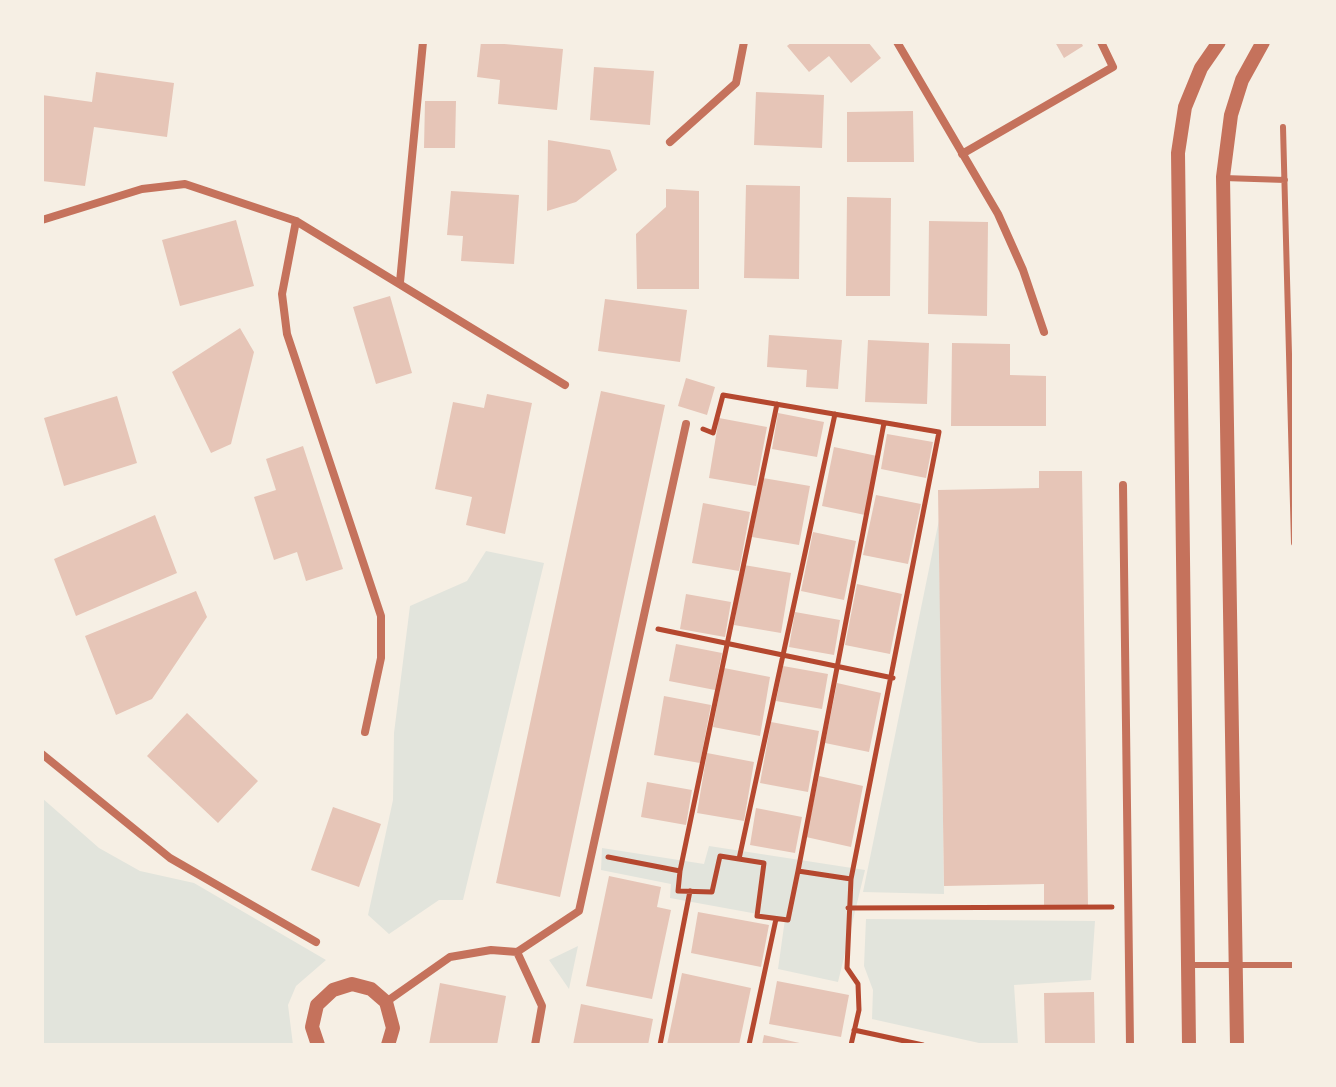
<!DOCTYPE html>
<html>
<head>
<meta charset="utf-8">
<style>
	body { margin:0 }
	#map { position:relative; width:1336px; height:1087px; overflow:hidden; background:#f6efe4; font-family:"Sofia Sans Condensed",sans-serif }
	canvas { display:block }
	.frame { position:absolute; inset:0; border:44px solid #f6efe4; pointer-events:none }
</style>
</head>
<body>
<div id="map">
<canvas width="1336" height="1087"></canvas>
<div class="frame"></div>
</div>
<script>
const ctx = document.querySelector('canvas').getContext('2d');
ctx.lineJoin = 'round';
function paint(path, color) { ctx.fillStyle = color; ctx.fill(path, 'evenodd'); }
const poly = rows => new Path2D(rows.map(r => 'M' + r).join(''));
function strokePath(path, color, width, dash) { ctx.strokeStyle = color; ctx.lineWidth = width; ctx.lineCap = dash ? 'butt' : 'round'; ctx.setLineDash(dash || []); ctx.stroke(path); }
paint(poly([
	[939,520,944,894,863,892],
	[486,551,544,563,463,900,439,900,389,934,368,915,393,800,394,733,410,606,467,581],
	[42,798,99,848,140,871,194,883,326,960,296,986,288,1005,293,1045,42,1045],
	[709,846,865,870,838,982,778,969,785,919,670,898,671,884,601,870,602,848,704,864],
	[866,919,1095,921,1091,980,1014,985,1018,1045,988,1045,872,1019,873,990,864,966],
	[578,946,569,989,549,960]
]), '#e2e4dc');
paint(poly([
	[481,42,563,49,557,110,498,104,500,80,477,77],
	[792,42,868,42,881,58,851,83,829,56,809,72,787,46],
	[1055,42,1081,42,1083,46,1064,58],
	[594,67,654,71,650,125,590,120],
	[96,72,174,83,167,137,94,127,85,186,42,181,42,95,92,102],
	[756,92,824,95,822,148,754,145],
	[425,101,456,101,455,148,424,148],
	[913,111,914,162,847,162,847,112],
	[548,140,610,150,617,170,576,202,547,211],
	[746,185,800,186,799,279,744,278],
	[666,189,699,191,699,289,637,289,636,234,666,207],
	[451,191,519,195,514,264,461,261,463,236,447,235],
	[847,197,891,198,890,296,846,296],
	[236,220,254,286,180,306,162,240],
	[929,221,988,222,987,316,928,314],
	[390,296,412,373,376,384,353,307],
	[605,299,687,310,680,362,598,351],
	[240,328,254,352,231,444,211,453,172,372],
	[769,335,842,340,838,389,806,387,807,370,767,367],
	[868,340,929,343,927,404,865,402],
	[952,343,1010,344,1010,375,1046,376,1046,426,951,426],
	[686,378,715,387,707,415,678,406],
	[601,391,665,405,560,897,496,883],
	[487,394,532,403,505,534,466,525,472,497,435,489,453,402,484,408],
	[117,396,137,463,64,486,44,418],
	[778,413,824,422,817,457,772,449],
	[719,418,767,427,756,486,709,478],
	[887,434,933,442,926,478,881,469],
	[303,446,343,569,306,581,297,552,274,560,254,497,276,490,266,459],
	[834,447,877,456,865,515,822,506],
	[1039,471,1082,471,1088,906,1044,907,1044,884,944,886,938,490,1039,488],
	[763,478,810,486,799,545,752,537],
	[876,495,921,504,908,564,863,555],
	[703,503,750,512,739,571,692,563],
	[155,515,177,573,76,616,54,559],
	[813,532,856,541,844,600,801,591],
	[744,565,791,573,781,633,734,625],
	[857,584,902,594,890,654,845,645],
	[196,591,207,617,152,699,116,715,85,636],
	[686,594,731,602,725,637,680,629],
	[795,612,840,620,834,655,789,647],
	[676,644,722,653,715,690,669,681],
	[783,666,828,674,822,709,776,701],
	[724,668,770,677,760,736,713,727],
	[837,683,881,693,869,752,825,743],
	[664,696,711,705,700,763,654,755],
	[187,713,258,781,218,823,147,756],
	[771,722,819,731,808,792,760,783],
	[707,753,754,762,744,821,697,813],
	[819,776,863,786,851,847,806,837],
	[647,782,692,790,686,825,641,817],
	[333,807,381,824,359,887,311,870],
	[756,808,802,817,795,853,750,845],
	[609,876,661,887,657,907,671,910,652,999,586,986],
	[698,912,769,925,761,967,691,953],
	[682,973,751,988,739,1045,667,1045],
	[777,981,849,995,841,1037,769,1024],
	[440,983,506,996,497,1045,429,1045],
	[1094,992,1095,1045,1045,1045,1044,993],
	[581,1004,653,1019,648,1045,573,1045],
	[764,1035,804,1044,804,1045,762,1045]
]), '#e6c5b7');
strokePath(poly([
	[703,429,713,433,723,395,939,432,851,879,847,968,858,984,859,1010,851,1045],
	[658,629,893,678],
	[608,857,680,871,678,891,712,892,720,856,764,863,757,916,788,920,798,871,851,879],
	[739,859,835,414],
	[680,871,777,404],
	[798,871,884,423],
	[848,908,1112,907],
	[854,1030,923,1045],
	[660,1045,690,891],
	[749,1045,776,919]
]), '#b5482f', 5);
strokePath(poly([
	[1283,127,1294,543],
	[1224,178,1285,180],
	[1188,965,1294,965]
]), '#c5725c', 6);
strokePath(poly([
	[897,42,998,214,1023,270,1044,332],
	[670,142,736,83,744,42],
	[962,154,1113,67,1101,42],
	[42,220,142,189,185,184,296,221,565,385],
	[296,221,282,294,287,334,381,616,381,658,365,732],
	[400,282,423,42],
	[1123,485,1130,1045],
	[42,754,170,858,316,942],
	[386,1002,450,957,491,950,517,952],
	[535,1045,542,1006,517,952,579,911,686,424]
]), '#c5725c', 8);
strokePath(poly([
	[318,1045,312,1027,317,1005,333,990,352,984,371,989,386,1002,393,1028,388,1045],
	[1189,1045,1178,153,1185,107,1201,68,1219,42],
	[1237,1045,1223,177,1231,115,1242,80,1263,42]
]), '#c5725c', 14);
</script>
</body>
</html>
